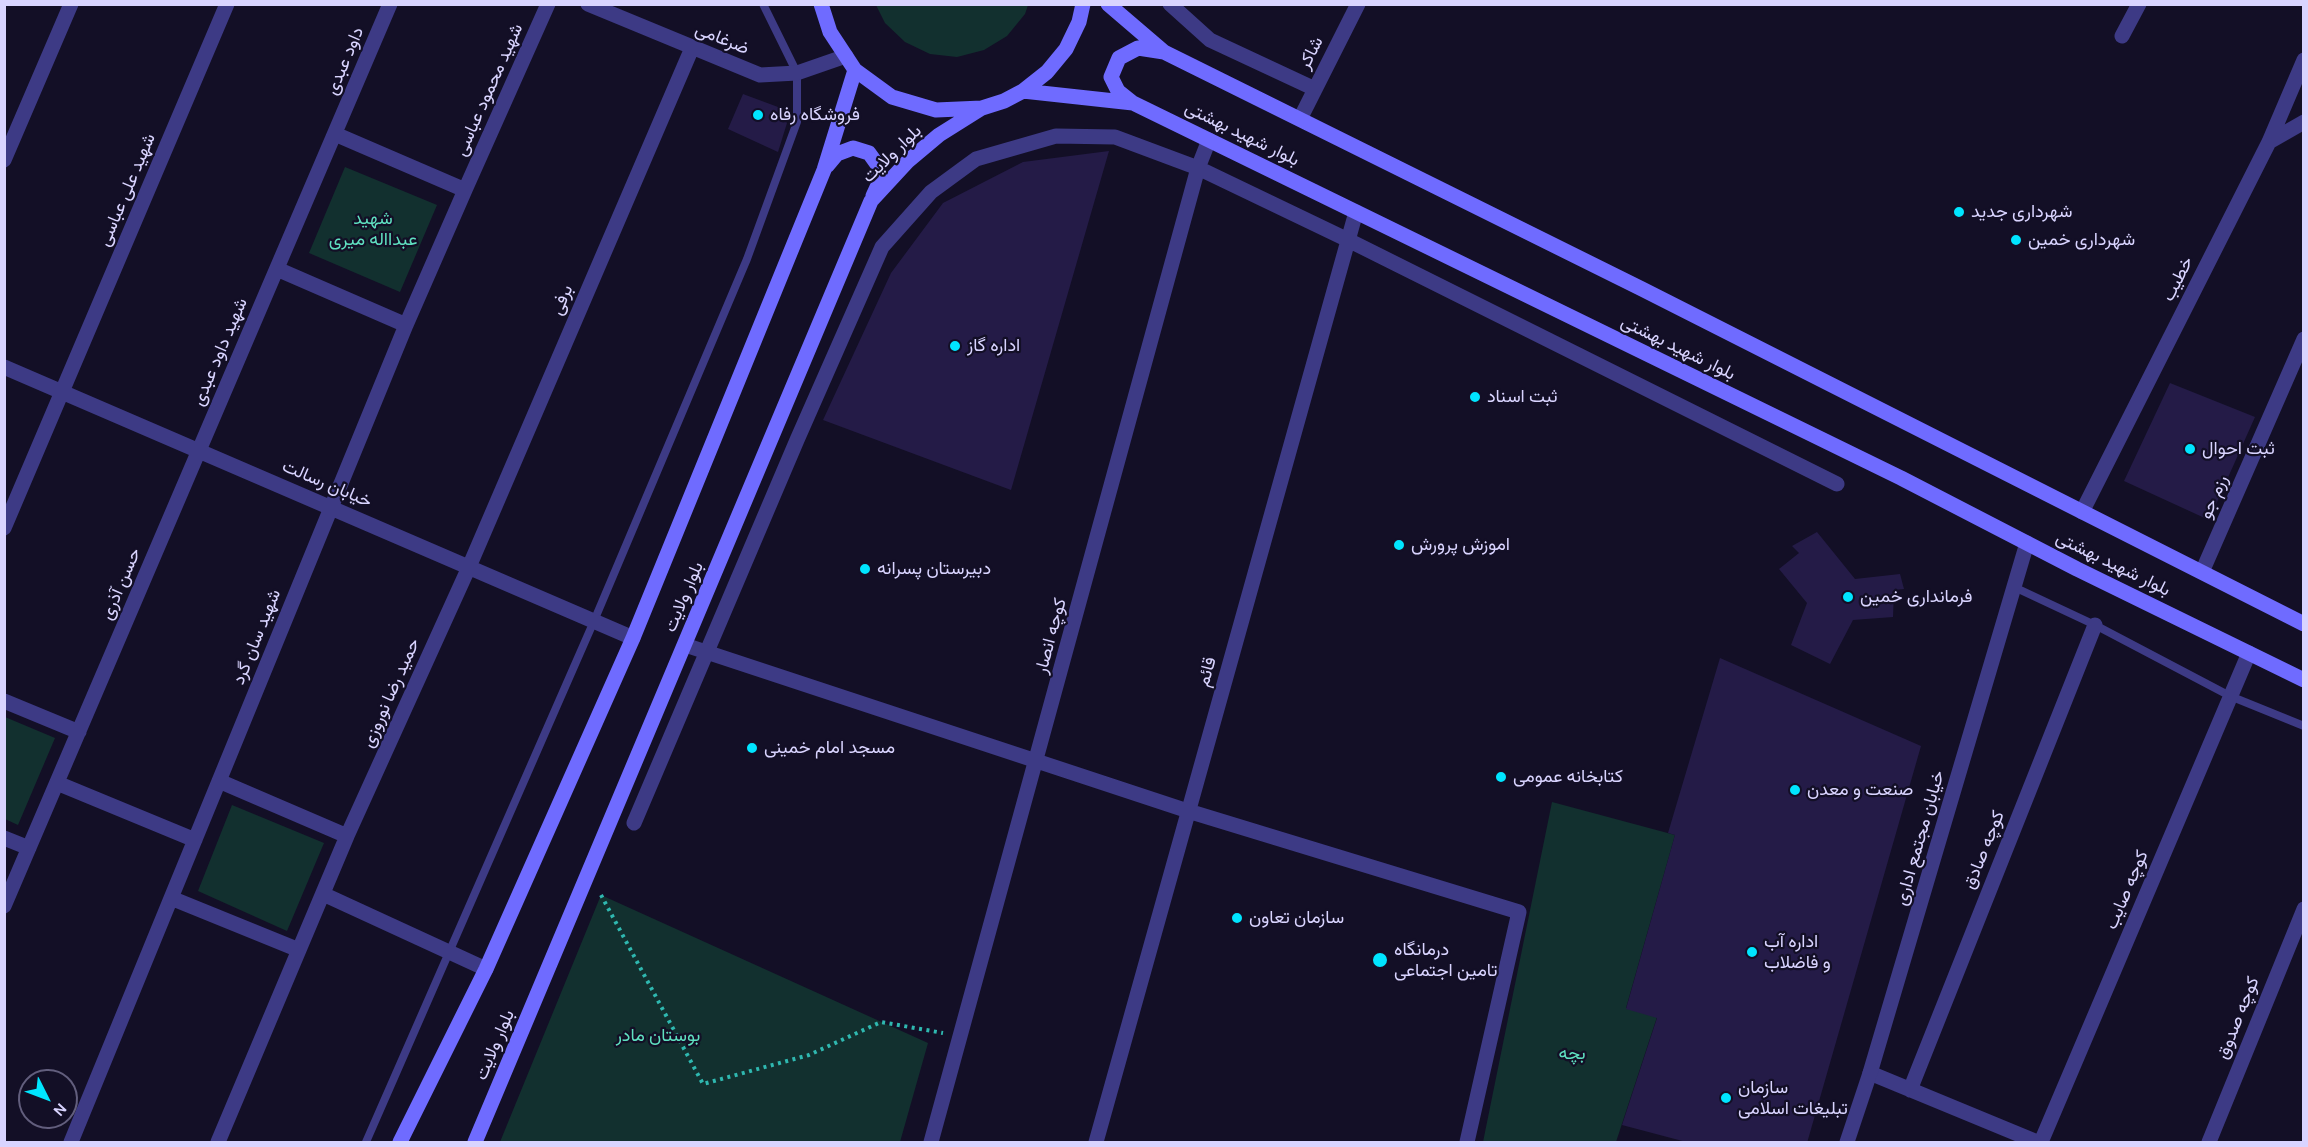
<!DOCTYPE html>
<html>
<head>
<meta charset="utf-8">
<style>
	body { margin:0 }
	#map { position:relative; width:2308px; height:1147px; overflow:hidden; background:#130f26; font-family:Karla,sans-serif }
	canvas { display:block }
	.frame { position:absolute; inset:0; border:6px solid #d9d4ff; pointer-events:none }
	.north { position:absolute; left:18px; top:1069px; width:60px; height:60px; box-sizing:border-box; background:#130f26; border:2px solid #625e7d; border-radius:50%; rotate:132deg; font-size:16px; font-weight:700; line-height:24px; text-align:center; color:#d9d4ff }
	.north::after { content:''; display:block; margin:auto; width:21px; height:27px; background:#00e5ff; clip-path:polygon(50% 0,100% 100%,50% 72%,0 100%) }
</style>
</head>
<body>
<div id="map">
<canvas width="2308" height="1147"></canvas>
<div class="frame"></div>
<div class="north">N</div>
</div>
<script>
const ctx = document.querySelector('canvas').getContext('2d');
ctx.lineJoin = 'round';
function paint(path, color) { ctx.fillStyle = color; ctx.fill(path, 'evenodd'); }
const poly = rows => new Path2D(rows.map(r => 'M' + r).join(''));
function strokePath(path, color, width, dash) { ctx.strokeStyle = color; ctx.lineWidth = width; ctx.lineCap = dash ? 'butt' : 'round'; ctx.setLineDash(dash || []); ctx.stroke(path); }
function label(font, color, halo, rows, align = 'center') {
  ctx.font = font + ' Karla,Vazirmatn,sans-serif'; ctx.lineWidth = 4.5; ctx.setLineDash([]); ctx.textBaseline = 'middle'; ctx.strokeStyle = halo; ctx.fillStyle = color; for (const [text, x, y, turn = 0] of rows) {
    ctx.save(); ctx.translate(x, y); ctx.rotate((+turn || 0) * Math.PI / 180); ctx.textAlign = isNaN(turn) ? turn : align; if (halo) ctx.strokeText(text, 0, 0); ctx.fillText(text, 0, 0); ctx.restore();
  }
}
paint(poly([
	[876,5,1028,5,1025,14,1007,36,984,50,957,57,930,54,905,42,885,23],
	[345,167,437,205,400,292,309,253],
	[5,717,55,738,18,825,5,819],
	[1552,802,1675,835,1626,1008,1657,1017,1616,1142,1483,1142],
	[232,805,324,843,287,931,198,891],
	[601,895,928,1043,900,1142,500,1142]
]), '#12302f');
paint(poly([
	[743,94,778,107,787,123,778,152,728,129],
	[1109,151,1011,490,823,420,891,273,943,203,1023,162],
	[2170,383,2255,417,2209,520,2124,481],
	[1817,532,1855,579,1900,574,1904,589,1894,590,1893,617,1853,620,1830,664,1791,645,1807,603,1779,569,1799,553,1792,546],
	[1720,658,1921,746,1807,1143,1690,1143,1622,1125,1657,1018,1626,1009,1675,835,1668,833]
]), '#241b47');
strokePath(poly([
	[601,895,703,1084,809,1055,881,1022,943,1033]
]), '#2fb8b0', 4, [3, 4.5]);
strokePath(poly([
	[2014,587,2095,625,2230,696,2304,726],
	[366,1142,594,621,747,259,797,122,797,73,763,4]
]), '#3d3a85', 8);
strokePath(poly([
	[588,4,760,75,797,73,846,56],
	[1170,4,1210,40,1315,89],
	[2122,36,2139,4],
	[1300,119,1358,4],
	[4,160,71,4],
	[465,190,548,4],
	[277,269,406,325],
	[4,367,633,638],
	[4,528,227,4],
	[2202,572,2304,339],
	[685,645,1188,811,1519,912,1467,1142],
	[4,701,79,732],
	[57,783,195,840],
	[634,823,797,440,882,247,931,192,976,159,1056,136,1115,137,1198,168,1346,239,1837,484],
	[347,836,469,567,692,48],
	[4,838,29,848],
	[323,894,486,969],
	[171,898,299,950],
	[4,906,390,4],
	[1870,1073,2037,1142],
	[1910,1090,2095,625],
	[71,1142,406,325,465,190,335,134],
	[218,1142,347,836,219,781],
	[931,1142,1198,168,1209,140],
	[1096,1142,1356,212],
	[2041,1142,2249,653],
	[2209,1142,2304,909]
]), '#3d3a85', 15);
strokePath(poly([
	[2269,142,2304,122],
	[2082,512,2269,142,2304,60],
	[1847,1142,1870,1073,2027,543]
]), '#3d3a85', 15);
strokePath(poly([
	[821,4,830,32,855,70,892,97,936,110,982,108,1004,101,1023,91,1047,72,1066,49,1079,22,1083,4],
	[1108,4,1164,52,1642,289,2304,624],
	[1023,91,1133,103,1901,478,2077,569,2304,680],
	[1133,103,1118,91,1111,77,1119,58,1138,48,1164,52],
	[827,166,837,154,853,148,869,153,879,167,879,183,873,196],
	[400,1142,486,969,633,638,824,170,855,70],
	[475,1142,871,201,908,161,939,135,982,108]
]), '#6f6bff', 15);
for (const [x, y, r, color] of [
	[758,115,6,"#00e5ff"],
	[1959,212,6,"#00e5ff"],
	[2016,240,6,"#00e5ff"],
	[955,346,6,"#00e5ff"],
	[1475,397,6,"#00e5ff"],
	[2190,449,6,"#00e5ff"],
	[1399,545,6,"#00e5ff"],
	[865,569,6,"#00e5ff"],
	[1848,597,6,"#00e5ff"],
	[752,748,6,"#00e5ff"],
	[1501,777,6,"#00e5ff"],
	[1795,790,6,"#00e5ff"],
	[1237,918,6,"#00e5ff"],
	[1752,952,6,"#00e5ff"],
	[1380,960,8,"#00e5ff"],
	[1726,1098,6,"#00e5ff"]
]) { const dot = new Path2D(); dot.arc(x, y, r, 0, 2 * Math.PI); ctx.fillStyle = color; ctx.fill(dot); strokePath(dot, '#130f26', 2); }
label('18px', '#d9d4ff', '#130f26', [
	["ضرغامی",722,39,22],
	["شاکر",1311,53,-63],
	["داود عبدی",345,61,-67],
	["شهید محمود عباسی",489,90,-66],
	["بلوار شهید بهشتی",1242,134,26],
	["بلوار ولایت",892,154,-44],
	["شهید علی عباسی",127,190,-67],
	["خطیب",2178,279,-63],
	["برفی",562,300,-67],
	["بلوار شهید بهشتی",1678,348,26],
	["شهید داود عبدی",220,352,-67],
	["خیابان رسالت",327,484,23],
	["رزم جو",2214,497,-66],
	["بلوار شهید بهشتی",2113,564,26],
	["حسن آذری",121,584,-67],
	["بلوار ولایت",684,597,-67],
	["کوچه انصار",1051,636,-75],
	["شهید سان گرد",257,637,-68],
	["قائم",1207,672,-75],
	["حمید رضا نوروزی",391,693,-66],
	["خیابان مجتمع اداری",1920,838,-74],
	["کوچه صادق",1984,850,-68],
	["کوچه صایب",2127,890,-67],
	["کوچه صدوق",2238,1018,-68],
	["بلوار ولایت",495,1045,-67]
]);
label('18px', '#d9d4ff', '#130f26', [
	["فروشگاه رفاه",770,115],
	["شهرداری جدید",1971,212],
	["شهرداری خمین",2028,240],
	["اداره گاز",967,346],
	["ثبت اسناد",1487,397],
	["ثبت احوال",2202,449],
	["اموزش پرورش",1411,545],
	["دبیرستان پسرانه",877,569],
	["فرمانداری خمین",1860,597],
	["مسجد امام خمینی",764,748],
	["کتابخانه عمومی",1513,777],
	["صنعت و معدن",1807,790],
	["سازمان تعاون",1249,918],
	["اداره آب",1764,942],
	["و فاضلاب",1764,963],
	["درمانگاه",1394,950],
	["تامین اجتماعی",1394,971],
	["سازمان",1738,1088],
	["تبلیغات اسلامی",1738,1109]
], 'left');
label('18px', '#5fe0c0', '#130f26', [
	["شهید",373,219],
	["عبدااله میری",373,240],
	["بوستان مادر",658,1036],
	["بچه",1572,1054]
]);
</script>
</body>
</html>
